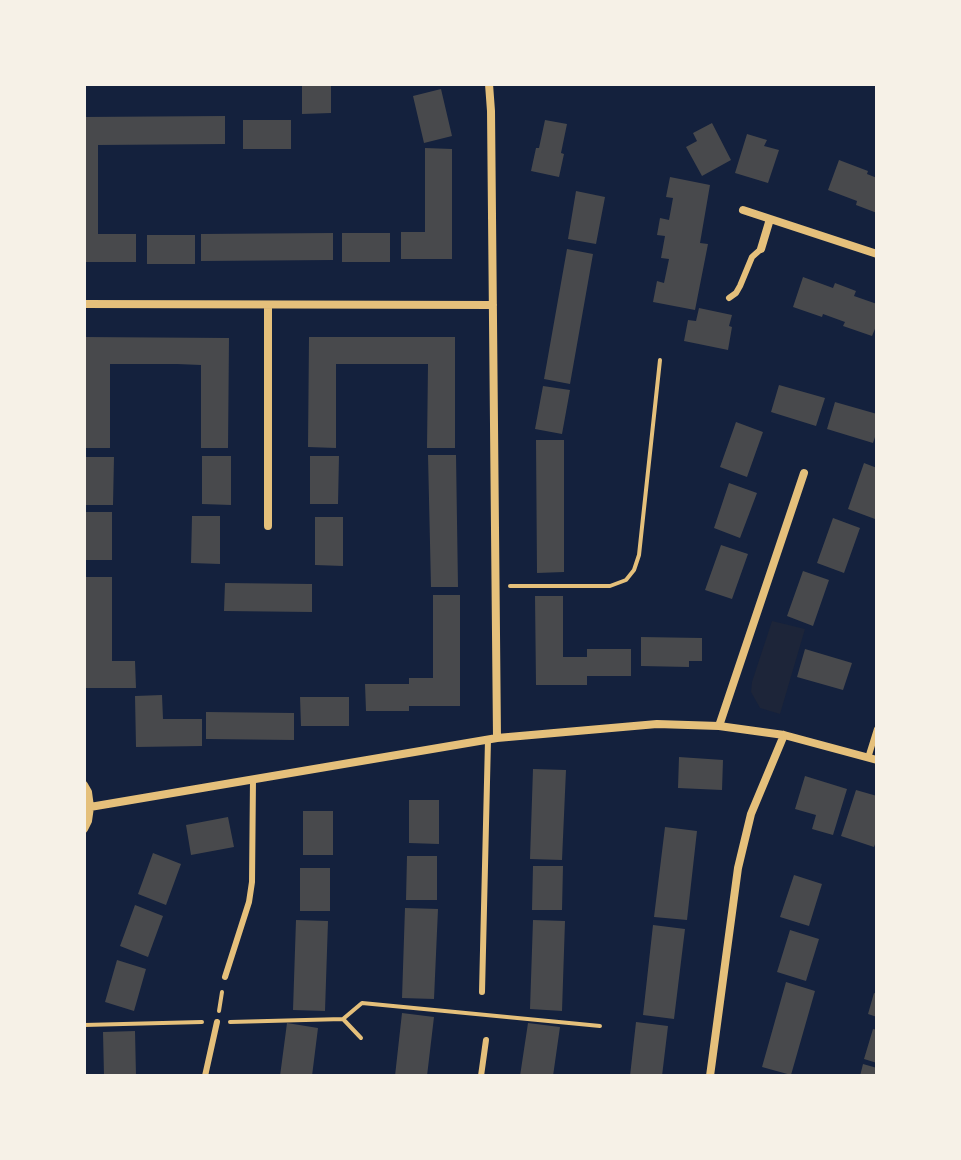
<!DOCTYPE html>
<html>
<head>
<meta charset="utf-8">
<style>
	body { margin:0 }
	#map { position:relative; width:961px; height:1160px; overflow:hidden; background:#14213d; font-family:Raleway,sans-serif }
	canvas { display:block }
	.frame { position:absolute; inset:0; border:86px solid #f6f1e7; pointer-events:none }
</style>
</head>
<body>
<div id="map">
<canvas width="961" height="1160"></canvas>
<div class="frame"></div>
</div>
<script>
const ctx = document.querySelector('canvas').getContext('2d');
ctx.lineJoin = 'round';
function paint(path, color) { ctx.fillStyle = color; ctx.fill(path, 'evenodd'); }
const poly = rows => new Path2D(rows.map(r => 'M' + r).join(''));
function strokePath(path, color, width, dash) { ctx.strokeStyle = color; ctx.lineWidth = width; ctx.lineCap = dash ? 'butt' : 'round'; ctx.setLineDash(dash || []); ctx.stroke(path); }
paint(poly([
	[772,621,805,629,780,714,760,708,751,692,752,682]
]), '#1d2539');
paint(poly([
	[302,84,331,84,331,113,302,114],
	[441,89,452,136,424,143,413,96],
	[225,116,225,144,98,145,98,234,136,234,136,262,84,262,84,117],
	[243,120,291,120,291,149,243,149],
	[545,120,567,124,561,153,564,154,559,177,531,171,536,148,539,148],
	[712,123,731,160,702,176,686,147,697,141,693,133],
	[747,134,767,140,764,146,779,150,768,183,735,173],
	[425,148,452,149,452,259,401,259,401,232,425,232],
	[839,160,868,171,867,174,877,178,877,213,856,205,857,201,828,190],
	[670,177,710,185,700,243,708,244,695,310,653,302,657,281,664,283,669,259,661,258,665,236,657,235,660,218,669,220,673,198,666,197],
	[576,191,605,197,596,244,568,239],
	[333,233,333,260,201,261,201,234],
	[342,233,390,233,390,262,342,262],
	[147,235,195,235,195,264,147,264],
	[567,249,593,254,570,384,544,379],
	[803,277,833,288,835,283,856,291,854,296,877,304,877,324,872,336,843,326,845,322,823,314,822,317,793,307],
	[699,308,732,315,729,326,732,327,728,350,684,341,688,320,696,321],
	[84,337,229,338,228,448,201,448,201,365,177,364,110,364,110,448,84,448],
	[309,337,455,337,455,448,427,448,428,364,336,364,336,448,308,447],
	[779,385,825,398,816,426,771,412],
	[543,386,570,390,562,434,535,429],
	[835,402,877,414,877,431,873,443,827,429],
	[736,422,763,432,747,477,720,467],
	[536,440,564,440,564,572,537,573],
	[428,455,456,455,458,587,431,587],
	[202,456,231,456,231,505,202,504],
	[310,456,339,456,338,504,310,504],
	[85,457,114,457,113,505,85,505],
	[864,463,877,468,877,512,875,519,848,509],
	[729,483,757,493,740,538,714,528],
	[84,512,112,512,112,560,84,560],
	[192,516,220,516,220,564,191,563],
	[315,517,343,517,343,566,315,565],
	[833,518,860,528,844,573,817,563],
	[721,545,748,554,732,599,705,590],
	[803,571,829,580,813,626,787,616],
	[85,577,112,577,112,661,135,661,136,688,85,688],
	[225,583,312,584,312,612,224,611],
	[433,595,460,595,460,706,409,706,409,711,366,711,365,684,409,684,409,678,433,678],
	[535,596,563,596,563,657,587,657,587,649,631,649,631,676,587,676,587,685,536,685],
	[641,637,702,638,702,661,689,661,689,667,641,666],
	[805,649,852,663,843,690,797,677],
	[162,695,163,719,202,719,202,746,136,747,135,696],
	[300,697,349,697,349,726,301,726],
	[206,712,294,713,294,740,206,739],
	[679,757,723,760,722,790,678,788],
	[533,769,566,770,562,860,530,859],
	[805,776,847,789,833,835,812,829,816,815,795,809],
	[856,790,877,796,877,839,874,847,841,836],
	[409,800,439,800,439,844,409,843],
	[303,811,333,811,333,855,303,855],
	[228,817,234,847,191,855,186,825],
	[665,827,697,831,687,920,654,917],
	[153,853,181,864,166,905,138,894],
	[407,856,437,856,437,900,406,900],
	[533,866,563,866,562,910,532,910],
	[300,868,330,868,330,911,300,911],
	[794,875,822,884,809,926,780,917],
	[135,905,163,916,148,957,120,946],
	[405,908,438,909,434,999,402,998],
	[296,920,328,921,325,1011,293,1010],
	[533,920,565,921,562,1011,530,1009],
	[653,925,685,929,674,1019,643,1015],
	[790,930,819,939,806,981,777,972],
	[117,960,146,969,134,1011,105,1002],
	[786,982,815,991,791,1075,762,1067],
	[874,993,877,994,877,1017,868,1014],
	[402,1013,434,1017,427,1076,395,1076],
	[636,1022,668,1026,662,1076,630,1076],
	[287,1023,318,1028,312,1076,280,1076],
	[528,1023,560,1027,553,1076,520,1076],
	[873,1029,877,1030,877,1063,864,1059],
	[135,1031,136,1076,104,1076,103,1032],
	[863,1064,877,1068,877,1076,860,1076]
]), '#48494c');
strokePath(poly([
	[510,586,610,586,626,580,634,570,639,555,660,360],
	[219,1011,222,992],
	[230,1022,343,1019],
	[84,1025,202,1022],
	[361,1038,343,1019,362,1003,600,1026]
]), '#e5c07b', 4);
strokePath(poly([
	[729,298,736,293,740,286,752,257,761,249],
	[868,758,877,729],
	[225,977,249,902,252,882,253,779],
	[482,992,488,740],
	[205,1076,217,1022],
	[481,1076,486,1040]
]), '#e5c07b', 6);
strokePath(poly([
	[489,84,491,111,497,738],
	[743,210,877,254],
	[761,249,770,219],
	[84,304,493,305],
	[268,305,268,526],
	[719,726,804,473],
	[84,785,88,792,90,807,88,821,84,829],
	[90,807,497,738,657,724,719,726,784,735,877,760],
	[710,1076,738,868,751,814,784,735]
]), '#e5c07b', 8);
</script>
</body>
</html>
